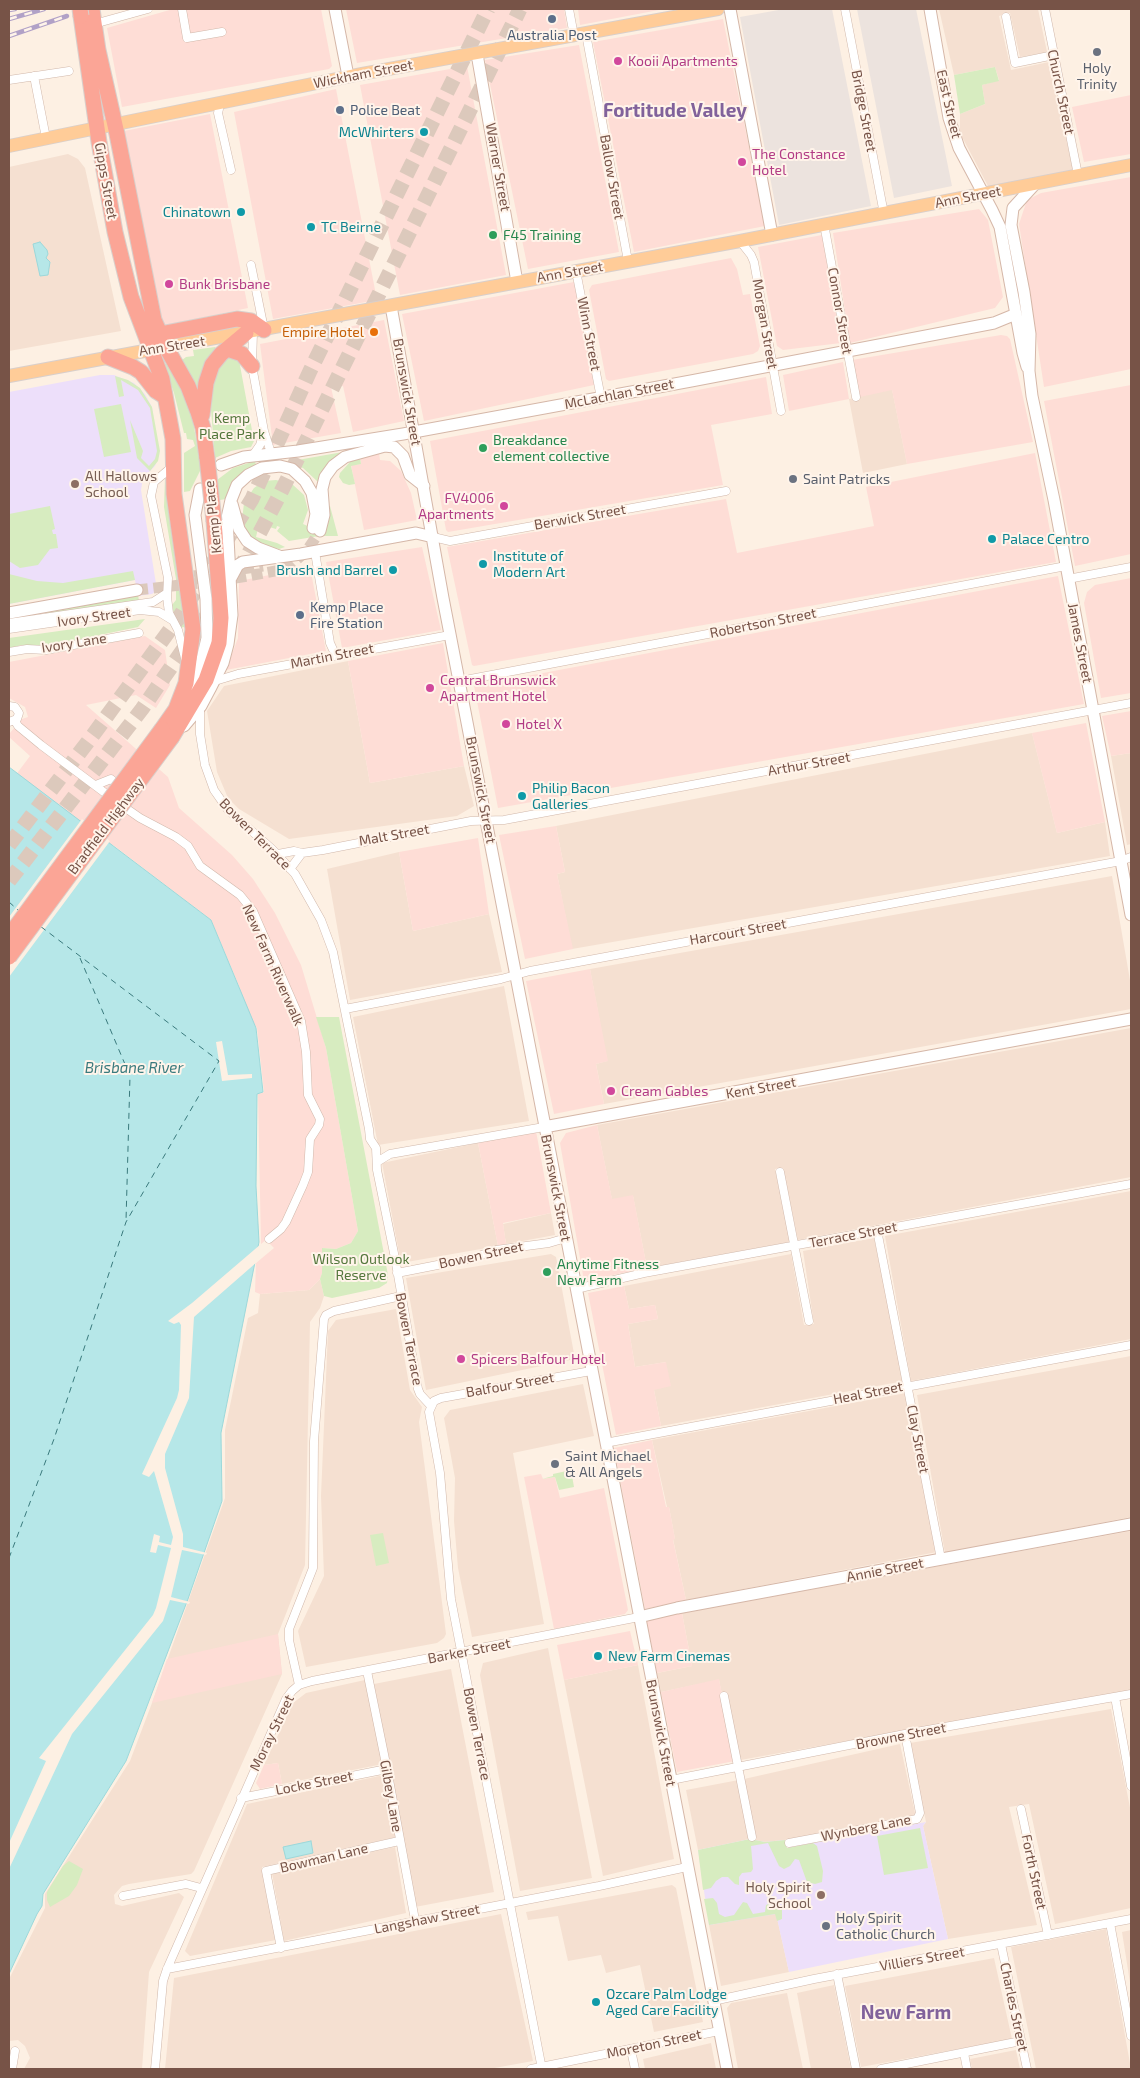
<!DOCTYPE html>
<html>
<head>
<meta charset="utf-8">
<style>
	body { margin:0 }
	#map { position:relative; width:1140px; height:2078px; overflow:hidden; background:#fdf0e3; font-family:"Exo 2",sans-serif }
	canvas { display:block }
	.frame { position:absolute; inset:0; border:10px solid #775347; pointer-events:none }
</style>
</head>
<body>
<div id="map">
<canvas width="1140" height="2078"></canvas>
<div class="frame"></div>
</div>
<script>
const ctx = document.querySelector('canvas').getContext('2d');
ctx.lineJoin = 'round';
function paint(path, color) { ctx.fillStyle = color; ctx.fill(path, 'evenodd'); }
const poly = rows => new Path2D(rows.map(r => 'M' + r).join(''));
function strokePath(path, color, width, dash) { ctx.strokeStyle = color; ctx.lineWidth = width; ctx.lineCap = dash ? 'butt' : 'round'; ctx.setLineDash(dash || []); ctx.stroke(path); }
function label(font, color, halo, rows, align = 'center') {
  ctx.font = font + ' "Exo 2",sans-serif'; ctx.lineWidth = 4; ctx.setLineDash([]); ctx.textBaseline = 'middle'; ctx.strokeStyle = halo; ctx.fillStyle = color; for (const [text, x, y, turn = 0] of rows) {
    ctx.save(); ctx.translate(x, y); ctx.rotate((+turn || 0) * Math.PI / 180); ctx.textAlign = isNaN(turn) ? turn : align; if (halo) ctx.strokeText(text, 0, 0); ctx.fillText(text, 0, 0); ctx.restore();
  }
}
paint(poly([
	[939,9,1038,9,1047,52,1020,57,1010,13,999,16,1011,70,1049,62,1073,170,989,188,960,133,960,114,985,104,982,85,999,80,995,67,954,75],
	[68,154,78,159,85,168,121,331,9,351,9,167],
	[892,389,907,464,863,473,849,399],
	[348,661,370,783,464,766,474,806,457,816,289,839,239,809,228,798,217,772,207,711,224,686],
	[1032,733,1057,833,1105,822,1110,856,572,949,557,874,565,872,556,826],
	[1131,753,1131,844,1127,845,1111,756],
	[399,852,413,931,489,914,502,972,350,1000,327,869],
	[1112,876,1131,986,1131,1009,604,1104,596,1064,607,1061,590,969],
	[504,986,529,1121,378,1145,353,1017],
	[1131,1028,1131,1177,798,1240,783,1168,775,1169,790,1242,647,1268,633,1196,612,1200,597,1125],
	[478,1143,498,1246,401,1263,382,1163],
	[1131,1191,1131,1339,911,1381,885,1236],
	[551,1213,555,1235,506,1244,503,1224],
	[874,1238,904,1381,661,1426,654,1390,666,1362,635,1367,628,1324,658,1319,655,1305,629,1309,624,1286,791,1254,804,1325,814,1324,803,1251],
	[551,1254,556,1257,575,1359,426,1390,406,1278],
	[320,1279,324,1296,320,1308,310,1322,305,1565,278,1634,282,1674,194,1871,191,1874,129,1884,122,1886,114,1895,115,1904,122,1906,179,1893,184,1897,149,1972,142,2069,24,2069,30,2058,25,2046,18,2040,9,2041,9,1979,45,1908,45,1894,130,1761,152,1703,225,1498,225,1430,248,1318,258,1313,260,1294,309,1290],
	[396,1309,410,1390,422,1407,419,1422,446,1634,444,1638,437,1643,306,1667,298,1631,324,1576,321,1496,328,1331,336,1320],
	[1131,1356,1131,1517,945,1553,917,1395],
	[583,1384,594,1436,513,1453,544,1624,472,1637,458,1568,454,1521,455,1478,444,1418,450,1410],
	[906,1393,937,1552,686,1600,673,1539,675,1539,669,1507,667,1507,652,1440],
	[1131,1531,1131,1690,735,1761,719,1680,661,1692,657,1673,692,1666,682,1613],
	[548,1648,592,1878,520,1891,480,1675,483,1663],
	[638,1665,674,1859,603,1876,564,1680],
	[451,1669,494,1892,415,1907,374,1684],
	[365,1680,383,1764,282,1784,278,1763,264,1765,293,1703,306,1693],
	[1111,1709,1131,1813,1131,1908,1055,1924,1029,1804,1009,1807,1037,1925,948,1939,923,1826,926,1822,910,1743],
	[900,1744,915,1813,914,1815,785,1840,765,1842,750,1839,698,1850,686,1790,744,1779],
	[384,1775,396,1837,262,1867,276,1940,190,1956,185,1951,247,1804],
	[395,1847,406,1913,284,1941,272,1873],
	[672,1885,676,1888,703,2022,654,2032,640,1965,606,1973,601,1955,568,1961,558,1916,528,1920,526,1912],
	[776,1913,789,1972,721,1986,709,1925],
	[501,1914,533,2061,489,2069,165,2069,174,1978],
	[1106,1929,1131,2069,1036,2069,1011,1947],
	[1131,1930,1131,1989,1122,1932],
	[994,1958,1012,2039,861,2067,845,1986],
	[834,1985,851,2069,811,2069,797,1993],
	[787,1993,803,2069,738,2069,727,2008,731,2003],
	[711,2043,716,2069,645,2069,643,2059],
	[1016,2050,1020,2069,972,2069,970,2059]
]), '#f5e0d1');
paint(poly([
	[173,9,321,9,332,66,329,69,122,107,107,28],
	[346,9,564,9,567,28,357,63],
	[578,9,664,9,580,25],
	[723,19,765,226,634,252,593,42],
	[579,45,619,252,528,269,485,60],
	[467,66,506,275,400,295,360,85],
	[336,89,377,300,273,319,234,112],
	[1131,95,1131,154,1084,162,1072,107],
	[210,114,248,308,161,326,124,131],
	[1131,177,1131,369,1044,387,1019,224,1027,200,1041,193],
	[979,209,988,220,1003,297,995,308,850,343,833,233],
	[822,235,841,343,783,350,777,346,758,247],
	[731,258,737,269,743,295,750,294,760,346,758,351,753,354,609,381,606,379,589,290,592,285],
	[574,282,594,385,424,421,402,314],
	[384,320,404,421,353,432,343,386,331,387,341,433,273,445,260,344],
	[1001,335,1007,336,1010,339,1033,442,907,464,892,390,860,397,852,360],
	[843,362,849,399,789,411,783,375],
	[766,377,772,414,711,425,723,485,448,532,446,530,430,441],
	[1131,385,1131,554,1075,566,1044,401],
	[379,453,380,460,390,461,401,471,411,493,417,520,364,530,351,465,361,464,360,457],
	[1035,453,1056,562,474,666,472,665,447,547,726,499,737,553,874,526,866,487],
	[422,547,441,630,342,648,326,562],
	[310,567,326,651,226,670,238,638,239,581],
	[1058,576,1084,704,498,808,474,686],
	[1131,578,1131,693,1101,698,1084,603,1087,592,1095,585],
	[145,636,165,650,170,685,156,708,136,695,86,705,168,777,179,808,232,855,253,879,275,913,301,965,326,1048,358,1231,351,1243,336,1249,322,1248,322,1273,320,1279,309,1290,260,1294,255,1292,256,1263,274,1248,266,1240,261,1244,258,1094,264,1092,257,1028,243,1008,239,986,211,920,113,845,98,865,15,776,30,756,9,737,9,734,22,719,28,717,25,707,9,698,9,662],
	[443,643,464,766,370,783,348,661],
	[1131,711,1131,753,1111,756,1102,716],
	[1086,723,1105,822,1057,833,1032,733],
	[556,826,565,872,557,874,573,949,525,959,499,835],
	[478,838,489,914,413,931,399,852],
	[590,969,608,1061,596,1064,604,1104,554,1114,526,981],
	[597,1125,612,1199,633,1195,647,1268,584,1281,560,1143,566,1133],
	[536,1131,551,1213,503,1223,506,1244,498,1246,478,1143],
	[624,1286,629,1309,655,1305,658,1319,628,1324,635,1367,666,1362,671,1386,654,1390,661,1426,616,1435,588,1293],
	[652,1440,666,1507,669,1507,675,1539,673,1540,686,1600,645,1609,614,1448],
	[541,1474,543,1479,555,1477,560,1498,604,1488,628,1610,625,1614,554,1629,524,1477],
	[682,1613,692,1666,657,1673,646,1619],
	[630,1631,638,1665,564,1680,557,1645],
	[278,1634,282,1674,152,1703,167,1659],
	[719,1679,735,1761,677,1772,661,1692],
	[278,1763,282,1784,260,1789,256,1783,264,1765]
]), '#feddd6');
paint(poly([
	[784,9,832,9,871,206,779,225,740,17],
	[857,9,916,9,952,186,894,198]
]), '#ece3de');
paint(poly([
	[100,375,114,375,134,383,145,394,152,407,159,456,155,466,143,478,141,490,157,590,152,594,138,596,135,580,9,604,9,392],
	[926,1822,923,1826,948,1939,789,1972,776,1914,709,1925,698,1850,750,1839,765,1842,785,1840,787,1848]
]), '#eddffa');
paint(poly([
	[995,67,999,81,982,85,985,104,960,114,954,75],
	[215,347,216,349,203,368,197,390,182,360,186,357,194,356,193,350],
	[229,357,239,360,254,441,251,447,231,451,215,458,211,410,212,384,218,369],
	[168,363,175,375,192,415,201,469,190,491,184,492,184,453,195,446,193,440,187,439,186,433,184,433,174,393,164,364],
	[115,376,128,380,140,388,152,407,160,451,158,461,150,471,137,458,130,420,143,451,141,458,149,466,155,459,157,451,150,408,138,390,121,380,124,396,119,397],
	[121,404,131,452,104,457,94,409],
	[343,452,325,467,318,482,303,468,286,462],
	[360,457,361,464,351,466,355,484,349,485,343,483,339,477,340,473,350,462],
	[255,461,256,465,248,469,226,499,220,500,217,480,233,468],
	[165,477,168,509,178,581,188,626,180,628,174,614,172,605,176,600,176,579,164,507],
	[276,480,292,484,304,495,308,510,303,524,324,533,329,521,329,506,330,506,338,536,319,536,289,541,277,531,280,527,277,526,276,529,259,524,256,537,277,543,285,547,279,549,262,545,250,537,242,520,244,503,254,488,264,481],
	[50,506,55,529,52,530,53,534,56,534,58,548,50,549,38,565,20,568,9,561,9,514],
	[133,571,135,580,9,604,9,574,37,581,63,583],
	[138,595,139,601,45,615,45,612],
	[145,619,138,627,47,646,22,645,9,648,9,638],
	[316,1017,339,1017,388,1275,387,1283,379,1288,332,1298,324,1296,320,1279,322,1273,322,1248,336,1249,351,1243,358,1231,326,1048],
	[571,1470,574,1487,559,1490,555,1477,542,1479,553,1476,553,1474],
	[383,1533,389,1563,376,1566,370,1535],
	[920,1828,928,1868,884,1875,877,1836],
	[750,1839,765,1842,785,1840,787,1848,813,1843,817,1846,823,1871,822,1882,815,1884,807,1882,799,1860,795,1859,790,1866,784,1869,779,1866,768,1843,751,1846,753,1869,751,1872,742,1873,739,1877,739,1885,735,1884,728,1877,722,1877,716,1881,711,1888,703,1890,698,1850],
	[69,1861,83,1869,77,1885,69,1896,50,1907,47,1900,47,1892,63,1866],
	[713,1898,717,1903,719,1914,725,1917,734,1915,743,1902,747,1903,753,1914,765,1912,766,1905,774,1902,782,1909,782,1919,777,1921,775,1914,709,1925,704,1899]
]), '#d7ecc0');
const water = poly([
	[40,242,47,250,48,254,46,258,50,262,48,275,40,276,33,244,40,242],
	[9,767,211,920,256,1028,263,1092,257,1094,256,1186,259,1242,221,1433,222,1501,188,1599,126,1761,43,1894,42,1906,37,1914,9,1974,9,767],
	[311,1841,313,1853,286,1859,283,1847,311,1841]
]);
paint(water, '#b6e7e8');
strokePath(water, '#9cd8da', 1);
paint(poly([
	[82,819,110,841,9,977,9,917],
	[222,1041,228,1075,252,1074,252,1078,222,1081,216,1042],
	[261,1244,257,1262,194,1317,189,1398,165,1454,165,1468,183,1534,183,1547,207,1553,206,1555,182,1550,171,1597,190,1602,189,1604,170,1600,163,1621,72,1734,9,1869,9,1843,46,1761,39,1758,153,1615,156,1608,171,1548,158,1545,156,1553,150,1552,154,1534,160,1536,159,1542,171,1545,173,1537,154,1471,149,1477,142,1474,177,1398,179,1390,181,1325,179,1322,174,1324,168,1321,192,1303]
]), '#fdf0e3');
strokePath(poly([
	[9,902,18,910],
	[80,958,130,1076,126,1221],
	[9,1558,54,1439,126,1222,219,1061,40,926]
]), '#3a7a7d', 1, [6, 5]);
strokePath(poly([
	[194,576,263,566],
	[137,590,225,580,281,570,293,563,308,549,320,531]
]), '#dcc9bc', 11, [11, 5.5]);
strokePath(poly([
	[236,572,248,555,278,498,520,9],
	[9,845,93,735,180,616,252,499,310,371,488,9],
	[9,881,142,709,212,608]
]), '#dcc9bc', 15, [15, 8]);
const street = poly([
	[182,9,187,38,222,32],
	[569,9,574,36],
	[845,9,884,214],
	[1045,9,1078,175],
	[1006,17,1015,63,1054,55],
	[94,24,148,9],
	[586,34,628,261],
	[34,76,46,138],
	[9,80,69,71],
	[219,109,218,113,231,170],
	[824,224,856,397],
	[740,241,751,255,754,262,781,411],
	[251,265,264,329],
	[576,271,601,398],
	[253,332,252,366,264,431,271,453],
	[253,455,260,445,264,431],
	[173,466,154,482,151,496,168,578,167,597,169,613,178,630,185,658],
	[433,537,450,541,726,491],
	[315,552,330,643,336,656],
	[1068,579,1131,567],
	[9,623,153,602,167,593],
	[9,629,140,610,159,612,172,620],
	[9,652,27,649,46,650,139,633],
	[215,681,238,674,450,635],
	[460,681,1066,566],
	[9,706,15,707,19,713,17,719,9,722],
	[200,708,200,734,205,765,214,790,228,810,272,849,295,874,321,920,333,952,369,1129,370,1139,376,1148,377,1170,395,1258,418,1389,420,1394,431,1406],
	[15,721,18,726,41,745,117,802,140,818,176,837,188,846,200,866,240,895,253,911,301,1021,306,1052,308,1095,320,1119,319,1125,310,1139,308,1172,303,1185,286,1222,281,1229,269,1239],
	[96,785,111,779,120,787],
	[278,854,294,851,302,853,323,850,471,821,504,820,1131,703],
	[290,869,302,853],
	[345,1009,501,979,530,971,1121,861,1131,857],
	[377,1162,390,1154,544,1127],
	[780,1172,809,1321],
	[877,1230,941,1559],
	[397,1273,473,1258,496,1250,549,1243,566,1238],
	[576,1289,644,1273,1131,1184],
	[605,1443,1131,1345],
	[367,1671,387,1769,415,1920],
	[299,1685,289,1640,289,1629,313,1568,314,1441,324,1319,326,1315,334,1311,401,1296],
	[724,1696,752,1837],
	[1115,1697,1131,1786],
	[671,1780,905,1734,1131,1694],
	[241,1798,387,1769],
	[1021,1809,1048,1935],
	[789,1843,917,1819,920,1813,905,1734],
	[123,1896,186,1884,201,1888],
	[1110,1923,1131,2036],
	[1001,1944,1027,2069],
	[281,1948,266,1871,399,1841],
	[167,1969,599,1886,687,1867],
	[837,1974,856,2069],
	[713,2001,814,1979,1131,1919],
	[631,2050,635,2069],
	[964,2053,967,2069],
	[12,2069,15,2051],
	[155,2069,163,1981,167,1969,286,1699,292,1691,299,1685,312,1681,639,1617],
	[531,2069,719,2031],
	[542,2069,451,1599,440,1473,429,1412,434,1401,441,1398,591,1371],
	[881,2069,1021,2041]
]);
const secondary = poly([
	[335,9,348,76],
	[730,9,772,235],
	[930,9,949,118,959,148,992,210,1000,227,1023,353,1027,367],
	[477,54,517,282],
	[1035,184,1013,208,1011,225,1024,292,1030,334,1029,371,1032,396,1054,500,1131,915],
	[391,306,443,598,727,2069],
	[221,465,244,457,298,451,403,434,691,381,994,323,1016,314],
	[232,504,239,529,247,541,258,548,279,556],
	[320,531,324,515,322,489,325,477,333,466,345,457,385,446,394,447,403,456,410,475,424,486],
	[231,578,238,565,243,562,301,554,416,533,433,537],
	[9,613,137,590],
	[185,692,200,668,207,638,206,599,195,515,200,489],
	[184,726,201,706,210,689,223,663,228,644,232,615,227,518,231,500,237,485,248,475,262,468,280,466,292,469,305,481,312,493,316,514,313,528],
	[544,1127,1131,1019],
	[639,1617,677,1608,1131,1524]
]);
const primary = poly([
	[9,146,361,74,718,9],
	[9,376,740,241,1131,165]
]);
const highway = poly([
	[92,9,98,50,117,134,154,320,166,347,188,386,198,412,203,428,207,458],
	[81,16,99,142,115,232,131,297,162,379,173,439,174,494,193,629,186,683,176,709,162,729],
	[150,336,237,319,251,321,264,330],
	[227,349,242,354,252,366],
	[108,357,133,367,141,372,156,391,164,396],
	[202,415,206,383,212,365,221,354,246,333],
	[172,737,206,680,219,643,221,618,214,521]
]);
strokePath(street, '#d1b8ab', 9);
strokePath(secondary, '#d5b7a8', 13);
strokePath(primary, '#d9cfcb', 14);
strokePath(highway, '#d9cfcb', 17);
strokePath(street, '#fff', 8);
strokePath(secondary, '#fff', 11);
strokePath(primary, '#ffcc98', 12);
strokePath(highway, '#fba596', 15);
const rail = poly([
	[9,10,15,9],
	[9,19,44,9],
	[9,36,67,16]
]);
strokePath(rail, '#b1a1c7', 4.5);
strokePath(rail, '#fff4ea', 2.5, [8]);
const highwayBridge = poly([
	[80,9,81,16],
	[207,458,214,521],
	[9,936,162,729],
	[9,957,172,737]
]);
strokePath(highwayBridge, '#d9cfcb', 17, []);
strokePath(highwayBridge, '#fba596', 15);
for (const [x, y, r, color] of [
	[552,19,5,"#5c6f8a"],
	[1097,52,5,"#6b7280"],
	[618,61,5,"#d1479c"],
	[340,110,5,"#5c6f8a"],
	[424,132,5,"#0f9aa8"],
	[742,162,5,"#d1479c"],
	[241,212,5,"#0f9aa8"],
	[311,227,5,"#0f9aa8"],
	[493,235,5,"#2e9e5b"],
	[169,284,5,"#d1479c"],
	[374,332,5,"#e8710a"],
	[483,448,5,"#2e9e5b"],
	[793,479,5,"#6b7280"],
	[75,484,5,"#8d6e63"],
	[504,506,5,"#d1479c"],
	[992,539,5,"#0f9aa8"],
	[483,564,5,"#0f9aa8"],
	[393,570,5,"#0f9aa8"],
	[300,615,5,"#5c6f8a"],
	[430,688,5,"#d1479c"],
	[506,724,5,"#d1479c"],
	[522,796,5,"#0f9aa8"],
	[611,1091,5,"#d1479c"],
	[547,1272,5,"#2e9e5b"],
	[461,1359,5,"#d1479c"],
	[555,1464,5,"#6b7280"],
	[598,1656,5,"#0f9aa8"],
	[821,1895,5,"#8d6e63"],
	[826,1926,5,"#6b7280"],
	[596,2002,5,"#0f9aa8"]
]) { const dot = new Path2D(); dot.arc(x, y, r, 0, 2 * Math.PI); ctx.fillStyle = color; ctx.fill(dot); strokePath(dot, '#fff4ea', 2); }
label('14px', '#4e5e75', '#fff4ea', [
	["Australia Post",552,35,"center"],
	["Police Beat",350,110],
	["Kemp Place",310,607],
	["Fire Station",310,623]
], 'left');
label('14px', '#b23c85', '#fff4ea', [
	["Kooii Apartments",628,61],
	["The Constance",752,154],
	["Hotel",752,170],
	["Bunk Brisbane",179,284],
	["FV4006",494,498,"right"],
	["Apartments",494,514,"right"],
	["Central Brunswick",440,680],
	["Apartment Hotel",440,696],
	["Hotel X",516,724],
	["Cream Gables",621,1091],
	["Spicers Balfour Hotel",471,1359]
], 'left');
label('14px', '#5b616d', '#fff4ea', [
	["Holy",1097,68,"center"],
	["Trinity",1097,84,"center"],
	["Saint Patricks",803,479],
	["Saint Michael",565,1456],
	["& All Angels",565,1472],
	["Holy Spirit",836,1918],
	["Catholic Church",836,1934]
], 'left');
label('14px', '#775347', '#fff4ea', [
	["Wickham Street",363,74,-11],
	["Church Street",1061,92,78],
	["East Street",949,104,77],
	["Bridge Street",864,111,79],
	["Warner Street",498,167,80],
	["Ballow Street",612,177,80],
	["Gipps Street",106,181,80],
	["Ann Street",968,197,-11],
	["Ann Street",570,272,-10],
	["Connor Street",840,311,80],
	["Morgan Street",765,324,80],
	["Winn Street",589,334,79],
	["Ann Street",172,346,-9],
	["Brunswick Street",407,392,80],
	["McLachlan Street",619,394,-11],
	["Kemp Place",213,517,-96],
	["Berwick Street",580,517,-10],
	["Ivory Street",94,617,-8],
	["Robertson Street",763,623,-11],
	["Ivory Lane",74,643,-9],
	["James Street",1080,643,79],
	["Martin Street",332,656,-11],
	["Arthur Street",809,764,-10],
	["Brunswick Street",481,790,79],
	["Bradfield Highway",106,826,-53],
	["Bowen Terrace",255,834,45],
	["Malt Street",394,835,-10],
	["Harcourt Street",738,932,-10],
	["New Farm Riverwalk",273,965,66],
	["Kent Street",761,1088,-10],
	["Brunswick Street",556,1188,79],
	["Terrace Street",853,1235,-11],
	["Bowen Street",481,1255,-12],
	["Bowen Terrace",409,1339,79],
	["Balfour Street",510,1385,-10],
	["Heal Street",868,1393,-11],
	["Clay Street",918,1439,79],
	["Annie Street",885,1570,-11],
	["Barker Street",469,1651,-11],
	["Moray Street",272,1733,-64],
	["Brunswick Street",661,1733,79],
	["Bowen Terrace",477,1734,79],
	["Browne Street",901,1736,-11],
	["Locke Street",314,1783,-11],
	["Gilbey Lane",391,1796,80],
	["Wynberg Lane",866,1828,-11],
	["Bowman Lane",324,1858,-13],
	["Forth Street",1034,1872,78],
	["Langshaw Street",427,1919,-11],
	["Villiers Street",922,1959,-10],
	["Charles Street",1014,2007,78],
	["Moreton Street",654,2044,-12]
]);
label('14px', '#0d838f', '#fff4ea', [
	["McWhirters",414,132,"right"],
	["Chinatown",231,212,"right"],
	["TC Beirne",321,227],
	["Palace Centro",1002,539],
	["Institute of",493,556],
	["Modern Art",493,572],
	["Brush and Barrel",383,570,"right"],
	["Philip Bacon",532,788],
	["Galleries",532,804],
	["New Farm Cinemas",608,1656],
	["Ozcare Palm Lodge",606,1994],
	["Aged Care Facility",606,2010]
], 'left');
label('14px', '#27864d', '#fff4ea', [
	["F45 Training",503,235],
	["Breakdance",493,440],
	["element collective",493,456],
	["Anytime Fitness",557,1264],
	["New Farm",557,1280]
], 'left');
label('14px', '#c56008', '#fff4ea', [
	["Empire Hotel",364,332]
], 'right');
label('14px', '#54773c', '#fff4ea', [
	["Kemp",232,418],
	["Place Park",232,434],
	["Wilson Outlook",361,1259],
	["Reserve",361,1275]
]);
label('14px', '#785e54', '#fff4ea', [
	["All Hallows",85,476],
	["School",85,492],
	["Holy Spirit",811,1887,"right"],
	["School",811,1903,"right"]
], 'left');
label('italic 15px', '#3a7a7d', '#fff4ea', [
	["Brisbane River",134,1068]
]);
label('bold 19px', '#81629b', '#fff4ea', [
	["Fortitude Valley",675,111],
	["New Farm",906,2013]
]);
</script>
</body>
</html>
